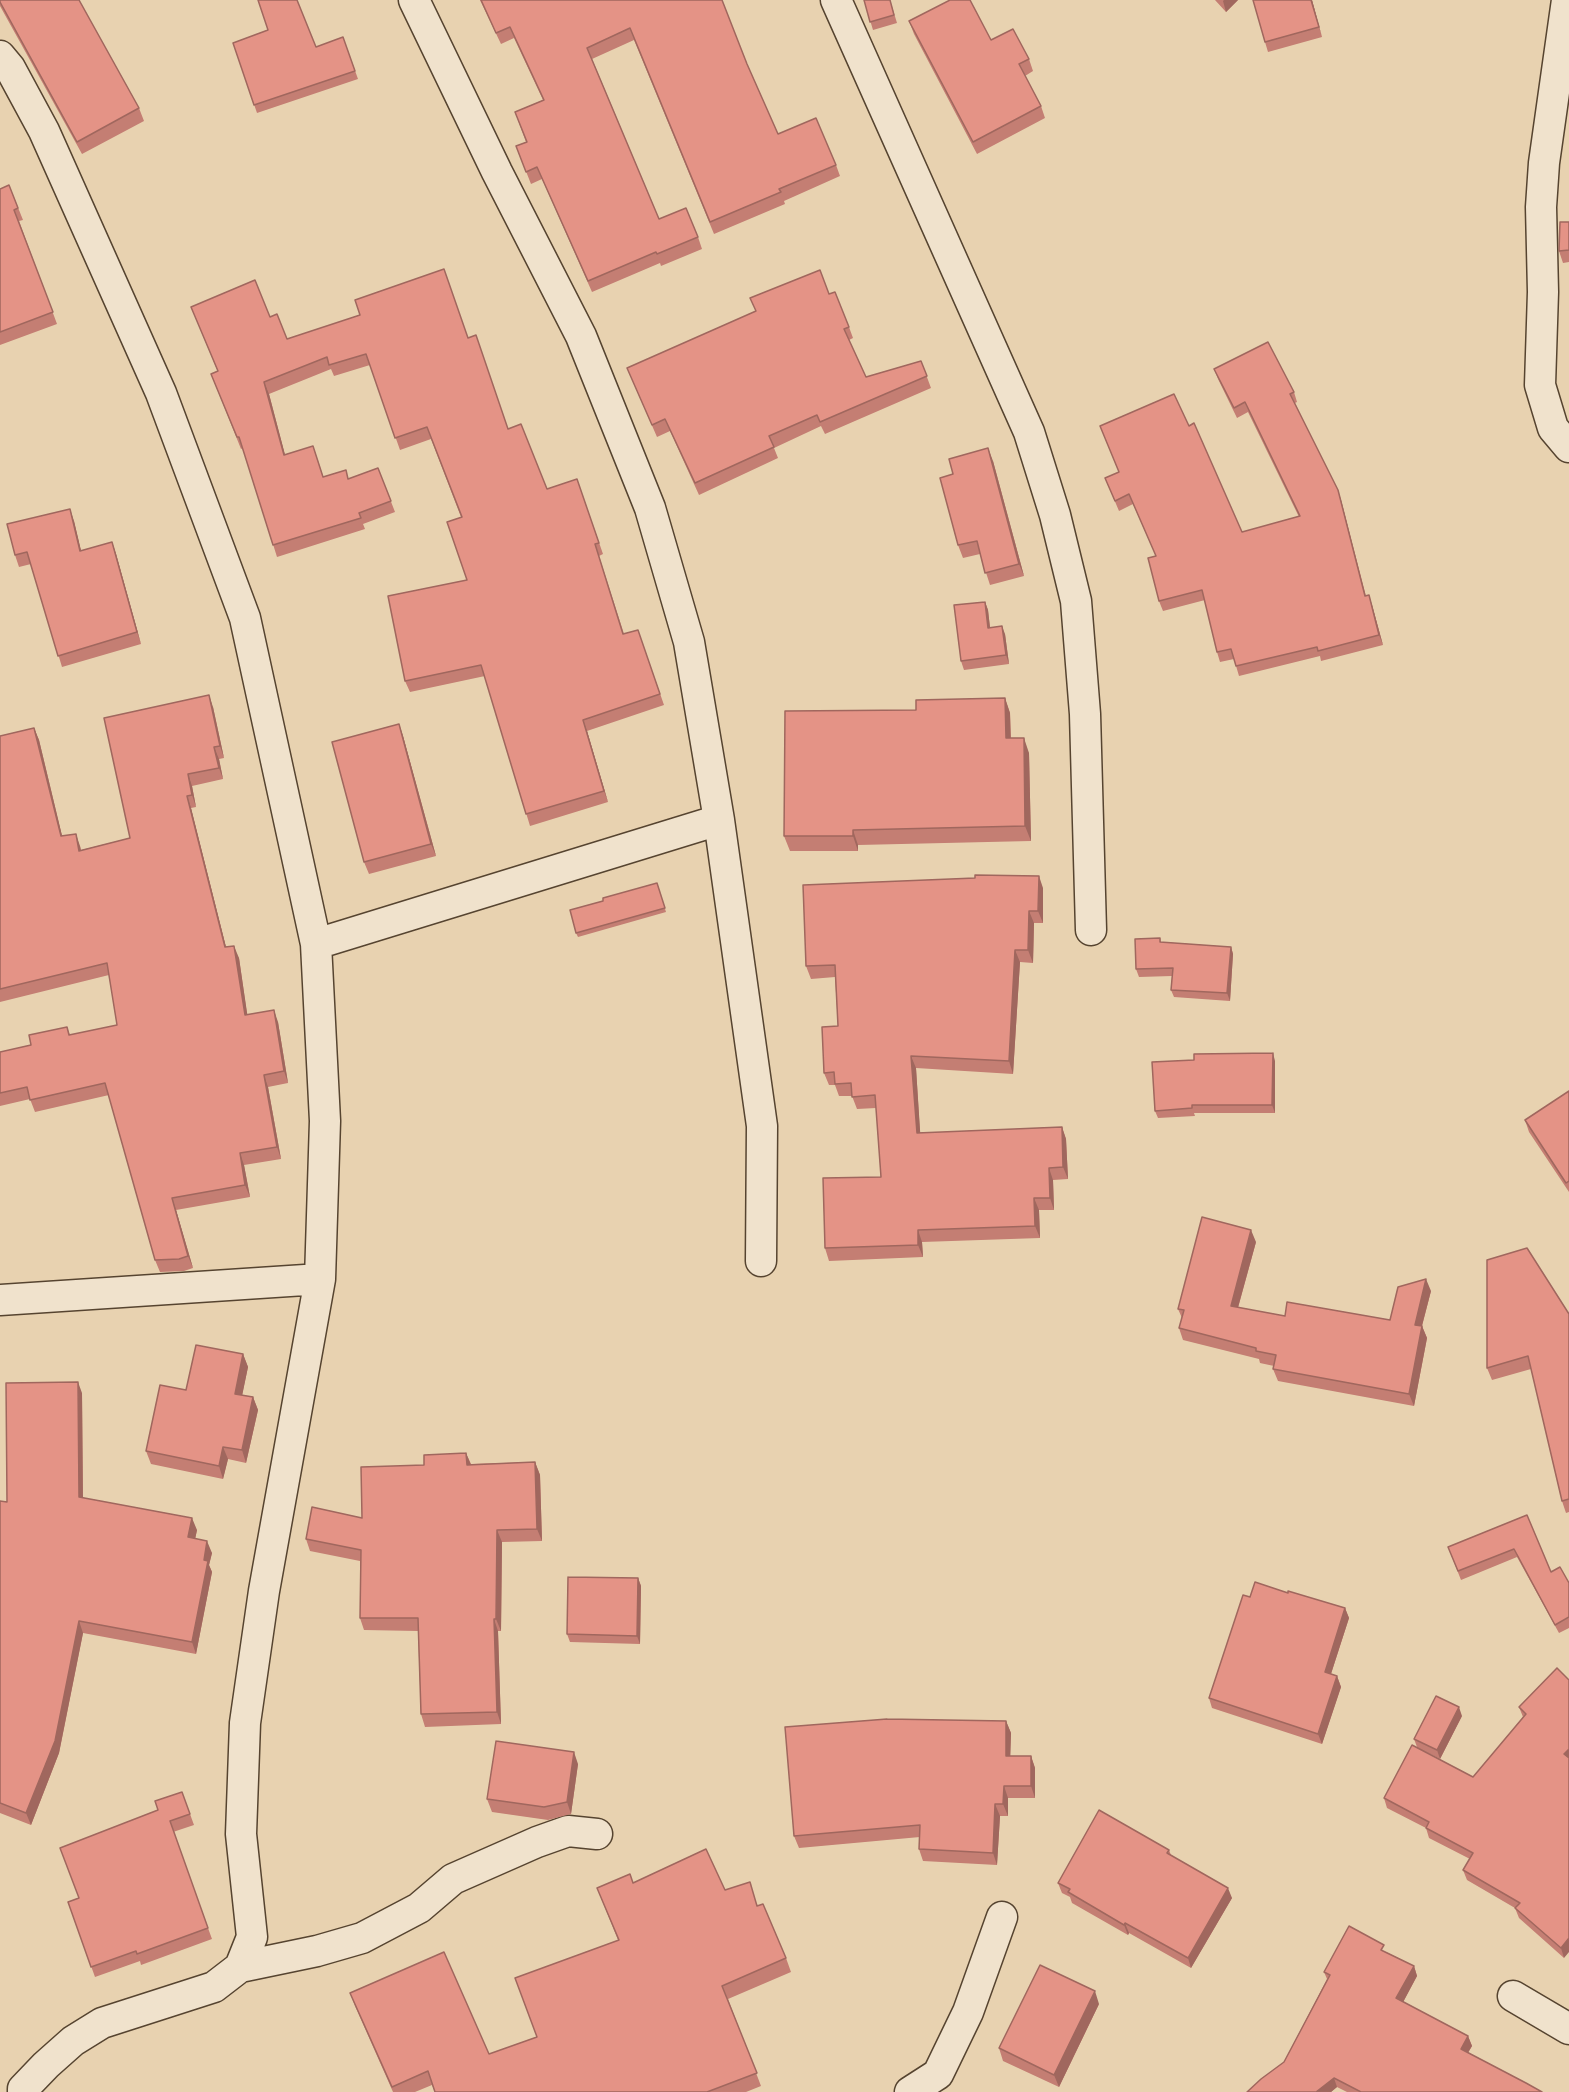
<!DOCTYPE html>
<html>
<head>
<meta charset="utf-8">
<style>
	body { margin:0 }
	canvas { display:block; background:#e8d2b0 }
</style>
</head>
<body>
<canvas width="1569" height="2092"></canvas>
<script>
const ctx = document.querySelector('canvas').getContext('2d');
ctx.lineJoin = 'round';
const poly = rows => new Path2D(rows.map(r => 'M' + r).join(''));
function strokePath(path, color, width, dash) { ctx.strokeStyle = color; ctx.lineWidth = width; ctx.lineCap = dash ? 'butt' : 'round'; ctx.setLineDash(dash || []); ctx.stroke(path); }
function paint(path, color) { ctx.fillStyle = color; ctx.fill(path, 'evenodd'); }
const street = poly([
	[414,0,497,172,581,336,650,508,689,642,719,820,762,1126,761,1261],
	[836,0,1029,432,1055,515,1076,601,1085,714,1091,930],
	[1567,0,1544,163,1541,207,1543,292,1540,385,1553,428,1569,447],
	[0,56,10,68,44,131,161,393,245,618,316,944,325,1121,320,1279,264,1591,245,1723,241,1834,252,1937,240,1967],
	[316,944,719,820],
	[0,1300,320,1279],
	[1513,1996,1569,2029],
	[23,2092,23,2089,46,2065,73,2041,102,2023,214,1987,240,1967,317,1951,362,1938,419,1908,453,1879,537,1842,568,1831,597,1834],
	[910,2092,938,2074,968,2012,1002,1917]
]);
strokePath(street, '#564430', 33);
strokePath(street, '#f0e2cc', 30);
paint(poly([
	[0,0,139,108,144,121,82,154,0,6],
	[480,0,722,0,747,64,778,134,836,165,840,176,784,201,785,204,714,234,634,40,592,59,659,219,698,237,702,249,661,266,660,263,592,292,542,179,531,184,516,146,526,142,515,112,543,100,514,38,501,44],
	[864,0,890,0,897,23,873,30],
	[1215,0,1238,0,1226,12],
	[1312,0,1322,37,1268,52,1265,42],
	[909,21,991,40,1029,59,1033,71,1025,76,1041,106,1045,118,977,154,914,34],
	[268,30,316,47,343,37,358,79,257,113,233,43],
	[9,185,23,220,19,221,57,324,0,345,0,189],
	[1569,222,1569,262,1563,263,1559,251],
	[829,294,849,327,853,338,849,340,866,377,921,361,931,388,825,434,821,426,774,448,778,458,699,495,670,431,657,437,627,368],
	[191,307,270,317,287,339,468,338,508,429,547,489,577,479,603,554,599,556,624,634,638,630,664,705,587,731,608,802,530,826,485,676,410,692,405,681,467,580,461,517,431,439,400,450,370,365,334,376,331,369,269,394,285,455,313,446,323,476,349,479,378,468,395,512,363,524,365,529,277,557,243,448,241,449,211,374,218,372],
	[1214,369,1294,392,1297,402,1295,403,1341,500,1366,596,1372,605,1383,645,1321,661,1320,656,1239,676,1234,659,1220,662,1217,652,1205,600,1163,611,1159,601,1156,556,1133,504,1119,511,1105,478,1119,472,1100,426,1242,532,1299,517,1248,412,1237,418,1218,379],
	[993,461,1024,576,990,585,980,554,963,558,958,545,953,474],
	[74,521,81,551,112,542,116,554,141,644,62,667,31,564,19,567,15,555],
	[985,602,988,610,990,628,1005,634,1009,664,964,670,961,661],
	[1005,698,1010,713,1011,738,1029,753,1031,841,858,845,858,851,790,851,784,836,916,710],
	[213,707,224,758,219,759,223,779,192,786,196,807,191,808,226,947,239,958,247,1014,278,1022,288,1083,268,1087,281,1159,244,1165,250,1197,176,1210,193,1268,184,1271,160,1272,155,1260,109,1095,35,1112,30,1099,0,1106,0,1052,31,1045,67,1027,70,1035,117,1025,109,975,0,1002,0,736,34,728,39,740,62,836,80,846,81,850,130,838],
	[399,724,403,736,436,856,369,874,364,862],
	[975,878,1043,888,1043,923,1034,923,1033,963,1020,962,1013,1074,916,1068,920,1133,1062,1127,1066,1139,1068,1179,1053,1180,1054,1210,1039,1210,1040,1238,922,1242,923,1257,829,1261,825,1248,881,1177,876,1108,857,1109,852,1096,839,1096,835,1085,829,1085,824,1073,838,1026,835,977,811,979,806,966],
	[657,883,666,912,578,937,576,933,603,901],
	[1160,938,1161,942,1231,947,1233,954,1230,1001,1174,997,1171,990,1172,976,1139,977,1136,969],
	[1275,1061,1275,1113,1194,1113,1195,1116,1158,1118,1155,1111],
	[1569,1091,1569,1192,1529,1132,1525,1120],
	[1256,1242,1238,1308,1285,1316,1390,1320,1431,1291,1422,1326,1427,1338,1414,1406,1278,1381,1273,1369,1274,1366,1260,1363,1259,1359,1183,1340,1179,1328,1182,1318,1178,1309],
	[1569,1314,1569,1512,1566,1513,1562,1501,1531,1369,1492,1380,1487,1368],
	[243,1354,248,1367,242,1395,253,1397,258,1410,246,1463,228,1459,223,1479,151,1464,146,1451,186,1390],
	[82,1393,83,1498,197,1530,195,1539,212,1553,209,1565,212,1572,196,1654,83,1633,59,1753,31,1825,0,1813,0,1501,7,1502],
	[466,1453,471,1464,535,1462,540,1475,542,1541,502,1542,501,1631,498,1631,501,1724,425,1727,421,1714,418,1631,364,1630,360,1618,360,1561,310,1551,306,1539,362,1518,424,1465],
	[1527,1515,1551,1572,1569,1583,1569,1628,1559,1633,1517,1557,1461,1580,1448,1547],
	[638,1578,641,1586,640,1644,570,1642,567,1634],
	[1288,1593,1345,1608,1349,1618,1331,1674,1337,1676,1341,1687,1322,1744,1212,1708,1209,1698,1250,1597],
	[1557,1668,1564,1958,1519,1918,1515,1908,1467,1880,1463,1870,1470,1859,1429,1838,1426,1828,1387,1808,1384,1798,1417,1747,1414,1739,1462,1716,1440,1759,1420,1749,1473,1777,1523,1717,1519,1707],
	[1006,1721,1011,1733,1010,1756,1031,1756,1035,1768,1035,1798,1008,1798,1008,1816,1000,1816,997,1865,923,1861,919,1849,920,1837,799,1848,794,1836],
	[578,1764,571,1814,548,1820,492,1812,487,1799],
	[182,1792,194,1825,173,1832,212,1939,141,1965,140,1961,95,1977,68,1902,79,1898,158,1810],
	[1169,1850,1171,1855,1232,1898,1191,1968,1129,1933,1128,1935,1072,1903,1070,1897,1062,1893,1058,1883],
	[633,1883,725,1890,758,1905,786,1958,791,1972,728,1999,761,2086,746,2092,435,2092,432,2085,415,2092,393,2092,355,2006,350,1993,489,2054,537,2037,618,1940,597,1888],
	[1386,1952,1414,1966,1417,1976,1403,2002,1468,2036,1472,2046,1468,2053,1542,2092,1347,2092,1337,2087,1331,2092,1247,2092,1284,2062,1327,1979,1324,1972],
	[1099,2004,1059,2087,1003,2061,999,2048]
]), '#c47e73');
paint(poly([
	[1224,0,1238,0,1226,12,1223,1],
	[1311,0,1312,0,1322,37,1319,27],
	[264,382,269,394,288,466,284,455],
	[988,448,993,461,1024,576,1019,564],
	[1338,490,1341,500,1368,606,1365,596],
	[70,509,74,521,84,563,80,551],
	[112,542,116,554,141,644,137,632],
	[1369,595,1372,605,1383,645,1379,635],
	[985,602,988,610,991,636,988,628],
	[1002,626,1005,634,1009,664,1006,655],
	[209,695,213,707,224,758,220,746],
	[1005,698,1010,713,1011,753,1006,738],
	[583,720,587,731,608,802,604,791],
	[399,724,403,736,436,856,431,844],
	[34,728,39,740,65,848,61,836],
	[1024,738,1029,753,1031,841,1025,826],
	[214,747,219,759,223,779,219,768],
	[188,774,192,786,196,807,192,795],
	[187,796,191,808,229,959,225,947],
	[853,830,858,845,858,851,853,836],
	[76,834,80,846,83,863,79,851],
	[1039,876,1043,888,1043,923,1038,911],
	[1029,911,1034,923,1033,963,1028,950],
	[234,946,239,958,249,1026,245,1015],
	[1231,947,1233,954,1230,1001,1227,993],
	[1015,950,1020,962,1013,1074,1009,1061],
	[274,1010,278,1022,288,1083,284,1071],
	[1273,1053,1275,1061,1275,1113,1272,1105],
	[911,1056,916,1068,921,1145,917,1133],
	[264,1075,268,1087,281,1159,277,1147],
	[1062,1127,1066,1139,1068,1179,1063,1167],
	[240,1153,244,1165,250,1197,245,1185],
	[1049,1168,1053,1180,1054,1210,1050,1198],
	[172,1198,176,1210,193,1268,188,1256],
	[1034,1198,1039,1210,1040,1238,1035,1226],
	[918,1230,922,1242,923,1257,918,1245],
	[1251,1230,1256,1242,1235,1318,1231,1306],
	[1426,1279,1431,1291,1419,1337,1415,1325],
	[1422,1326,1427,1338,1414,1406,1409,1394],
	[243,1354,248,1367,240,1406,235,1394],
	[78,1382,82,1393,83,1508,79,1497],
	[253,1397,258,1410,246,1463,242,1450],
	[223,1447,228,1459,223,1479,219,1466],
	[466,1453,471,1465,467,1465],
	[535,1462,540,1475,542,1541,537,1529],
	[192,1518,197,1530,193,1549,188,1537],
	[497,1530,502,1542,501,1631,496,1619],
	[207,1541,212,1553,209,1565,212,1572,196,1654,192,1642,204,1560],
	[638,1578,641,1586,640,1644,637,1636],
	[1345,1608,1349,1618,1328,1683,1325,1672],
	[494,1619,498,1631,501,1724,497,1712],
	[79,1621,83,1633,59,1753,31,1825,26,1813],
	[1337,1676,1341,1687,1322,1744,1318,1734],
	[1459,1707,1462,1716,1440,1759,1437,1750],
	[1006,1721,1011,1733,1010,1768,1006,1756],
	[1569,1749,1569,1763,1564,1754],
	[574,1752,578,1764,571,1814,567,1802],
	[1031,1756,1035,1768,1035,1798,1031,1786],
	[1004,1786,1008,1798,1008,1816,1003,1804],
	[995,1804,1000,1816,997,1865,993,1853],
	[1228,1888,1232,1898,1191,1968,1188,1958],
	[1125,1923,1129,1933,1128,1935,1124,1925],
	[1569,1938,1569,1952,1564,1958,1561,1948],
	[1414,1966,1417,1976,1400,2008,1396,1998],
	[1095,1991,1099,2004,1059,2087,1054,2075],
	[1468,2036,1472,2046,1464,2059,1461,2049],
	[1334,2078,1337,2087,1331,2092,1316,2092]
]), '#a0675e');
const building = poly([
	[0,0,79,0,139,108,77,142,0,2,0,0],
	[258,0,297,0,316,47,343,37,355,71,254,105,233,43,268,30,258,0],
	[481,0,722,0,747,64,778,134,816,118,836,165,779,189,781,192,710,222,630,28,587,48,659,219,686,208,698,237,657,254,656,252,588,281,537,167,526,172,516,146,527,142,515,112,544,100,510,27,496,33,481,0],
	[864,0,890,0,894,15,870,22,864,0],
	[950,0,970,0,991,40,1013,29,1029,59,1019,64,1041,106,973,142,909,21,950,0],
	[1253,0,1311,0,1319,27,1265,42,1253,0],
	[9,185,18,208,14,210,53,312,0,332,0,189,9,185],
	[1560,222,1569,222,1569,250,1559,251,1560,222],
	[444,269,468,338,476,335,508,429,521,424,547,489,577,479,599,543,595,544,623,634,638,630,660,694,583,720,604,791,526,814,481,665,405,681,388,596,467,580,447,522,462,517,427,427,395,438,366,354,329,365,327,357,264,382,284,455,313,446,323,477,346,470,348,479,378,468,391,501,359,513,361,518,273,545,239,437,237,437,211,374,218,371,191,307,255,280,270,317,277,314,287,339,360,315,355,300,444,269],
	[820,270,829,294,835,292,849,327,844,329,866,377,921,361,927,376,820,422,817,415,769,436,774,447,695,483,665,419,652,425,627,368,756,311,750,298,820,270],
	[1268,342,1294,392,1290,394,1338,490,1365,596,1369,595,1379,635,1318,651,1317,647,1236,666,1231,649,1217,652,1202,590,1159,601,1148,558,1156,556,1129,494,1115,501,1105,478,1119,472,1100,426,1174,394,1189,426,1194,423,1242,532,1300,516,1245,402,1234,408,1214,369,1268,342],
	[988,448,1019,564,985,573,977,541,958,545,940,478,953,474,949,459,988,448],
	[70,509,80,551,112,542,137,632,58,656,27,552,15,555,7,524,70,509],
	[985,602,988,628,1002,626,1006,655,961,661,954,605,985,602],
	[209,695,220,746,214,747,219,768,188,774,192,795,187,796,225,947,234,946,245,1015,274,1010,284,1071,264,1075,277,1147,240,1153,245,1185,172,1198,188,1256,179,1259,155,1260,105,1083,30,1100,27,1087,0,1093,0,1052,31,1045,29,1035,67,1027,69,1035,117,1025,107,963,0,989,0,736,34,728,61,836,76,834,79,851,130,838,104,718,209,695],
	[1005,698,1006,738,1024,738,1025,826,853,830,853,836,784,836,785,711,916,710,916,700,1005,698],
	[399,724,431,844,364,862,332,742,399,724],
	[975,875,1039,876,1038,911,1029,911,1028,950,1015,950,1009,1061,911,1056,917,1133,1062,1127,1063,1167,1049,1168,1050,1198,1034,1198,1035,1226,918,1230,918,1245,825,1248,823,1178,881,1177,875,1095,852,1097,851,1083,835,1084,834,1072,824,1073,822,1027,838,1026,835,965,806,966,803,885,975,878,975,875],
	[657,883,665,908,576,933,570,910,603,901,603,898,657,883],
	[1160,938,1160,942,1231,947,1227,993,1171,990,1173,968,1136,969,1135,939,1160,938],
	[1273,1053,1272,1105,1192,1105,1192,1108,1155,1111,1152,1062,1194,1060,1194,1054,1273,1053],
	[1569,1091,1569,1181,1566,1183,1525,1120,1569,1091],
	[1202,1217,1251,1230,1231,1306,1285,1316,1287,1302,1390,1320,1398,1287,1426,1279,1415,1325,1422,1326,1409,1394,1273,1369,1276,1355,1256,1351,1256,1348,1179,1328,1184,1310,1178,1309,1202,1217],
	[1527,1248,1569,1314,1569,1499,1562,1501,1528,1356,1487,1368,1487,1260,1527,1248],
	[196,1345,243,1354,235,1394,253,1397,242,1450,223,1447,219,1466,146,1451,160,1385,186,1390,196,1345],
	[78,1382,79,1497,192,1518,188,1537,207,1541,204,1560,208,1561,192,1642,79,1621,55,1741,26,1813,0,1803,0,1501,7,1502,6,1383,78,1382],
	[466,1453,467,1465,535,1462,537,1529,497,1530,496,1619,494,1619,497,1712,421,1714,418,1618,360,1618,361,1550,306,1539,312,1507,362,1518,361,1467,424,1465,424,1455,466,1453],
	[1527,1515,1551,1572,1560,1567,1569,1583,1569,1617,1555,1625,1514,1549,1458,1571,1448,1547,1527,1515],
	[568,1577,638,1578,637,1636,567,1634,568,1577],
	[1255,1582,1288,1593,1288,1591,1345,1608,1325,1672,1337,1676,1318,1734,1209,1698,1243,1595,1250,1597,1255,1582],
	[1557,1668,1569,1680,1569,1749,1564,1754,1569,1758,1569,1938,1561,1948,1515,1908,1520,1903,1463,1870,1473,1853,1426,1828,1429,1822,1384,1798,1412,1745,1473,1777,1526,1714,1519,1707,1557,1668],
	[1436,1696,1459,1707,1437,1750,1414,1739,1436,1696],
	[887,1719,1006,1721,1006,1756,1031,1756,1031,1786,1004,1786,1003,1804,995,1804,993,1853,919,1849,920,1825,794,1836,785,1727,887,1719],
	[496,1741,574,1752,567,1802,544,1807,487,1799,496,1741],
	[182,1792,190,1814,170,1821,208,1928,137,1954,136,1951,91,1967,68,1902,79,1898,60,1848,158,1810,155,1801,182,1792],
	[1099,1810,1169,1850,1167,1853,1228,1888,1188,1958,1125,1923,1124,1925,1068,1892,1070,1889,1058,1883,1099,1810],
	[706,1849,725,1890,750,1882,757,1906,763,1904,786,1958,722,1986,757,2073,707,2092,435,2092,428,2071,392,2087,350,1993,444,1952,489,2054,537,2037,515,1978,619,1940,597,1888,630,1874,633,1883,706,1849],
	[1349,1926,1384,1945,1381,1950,1414,1966,1396,1998,1468,2036,1461,2049,1526,2083,1542,2092,1361,2092,1334,2078,1316,2092,1247,2092,1261,2079,1284,2062,1330,1975,1324,1972,1349,1926],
	[1040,1965,1095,1991,1054,2075,999,2048,1040,1965]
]);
paint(building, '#e49386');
strokePath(building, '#a0675e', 1.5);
</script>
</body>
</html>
